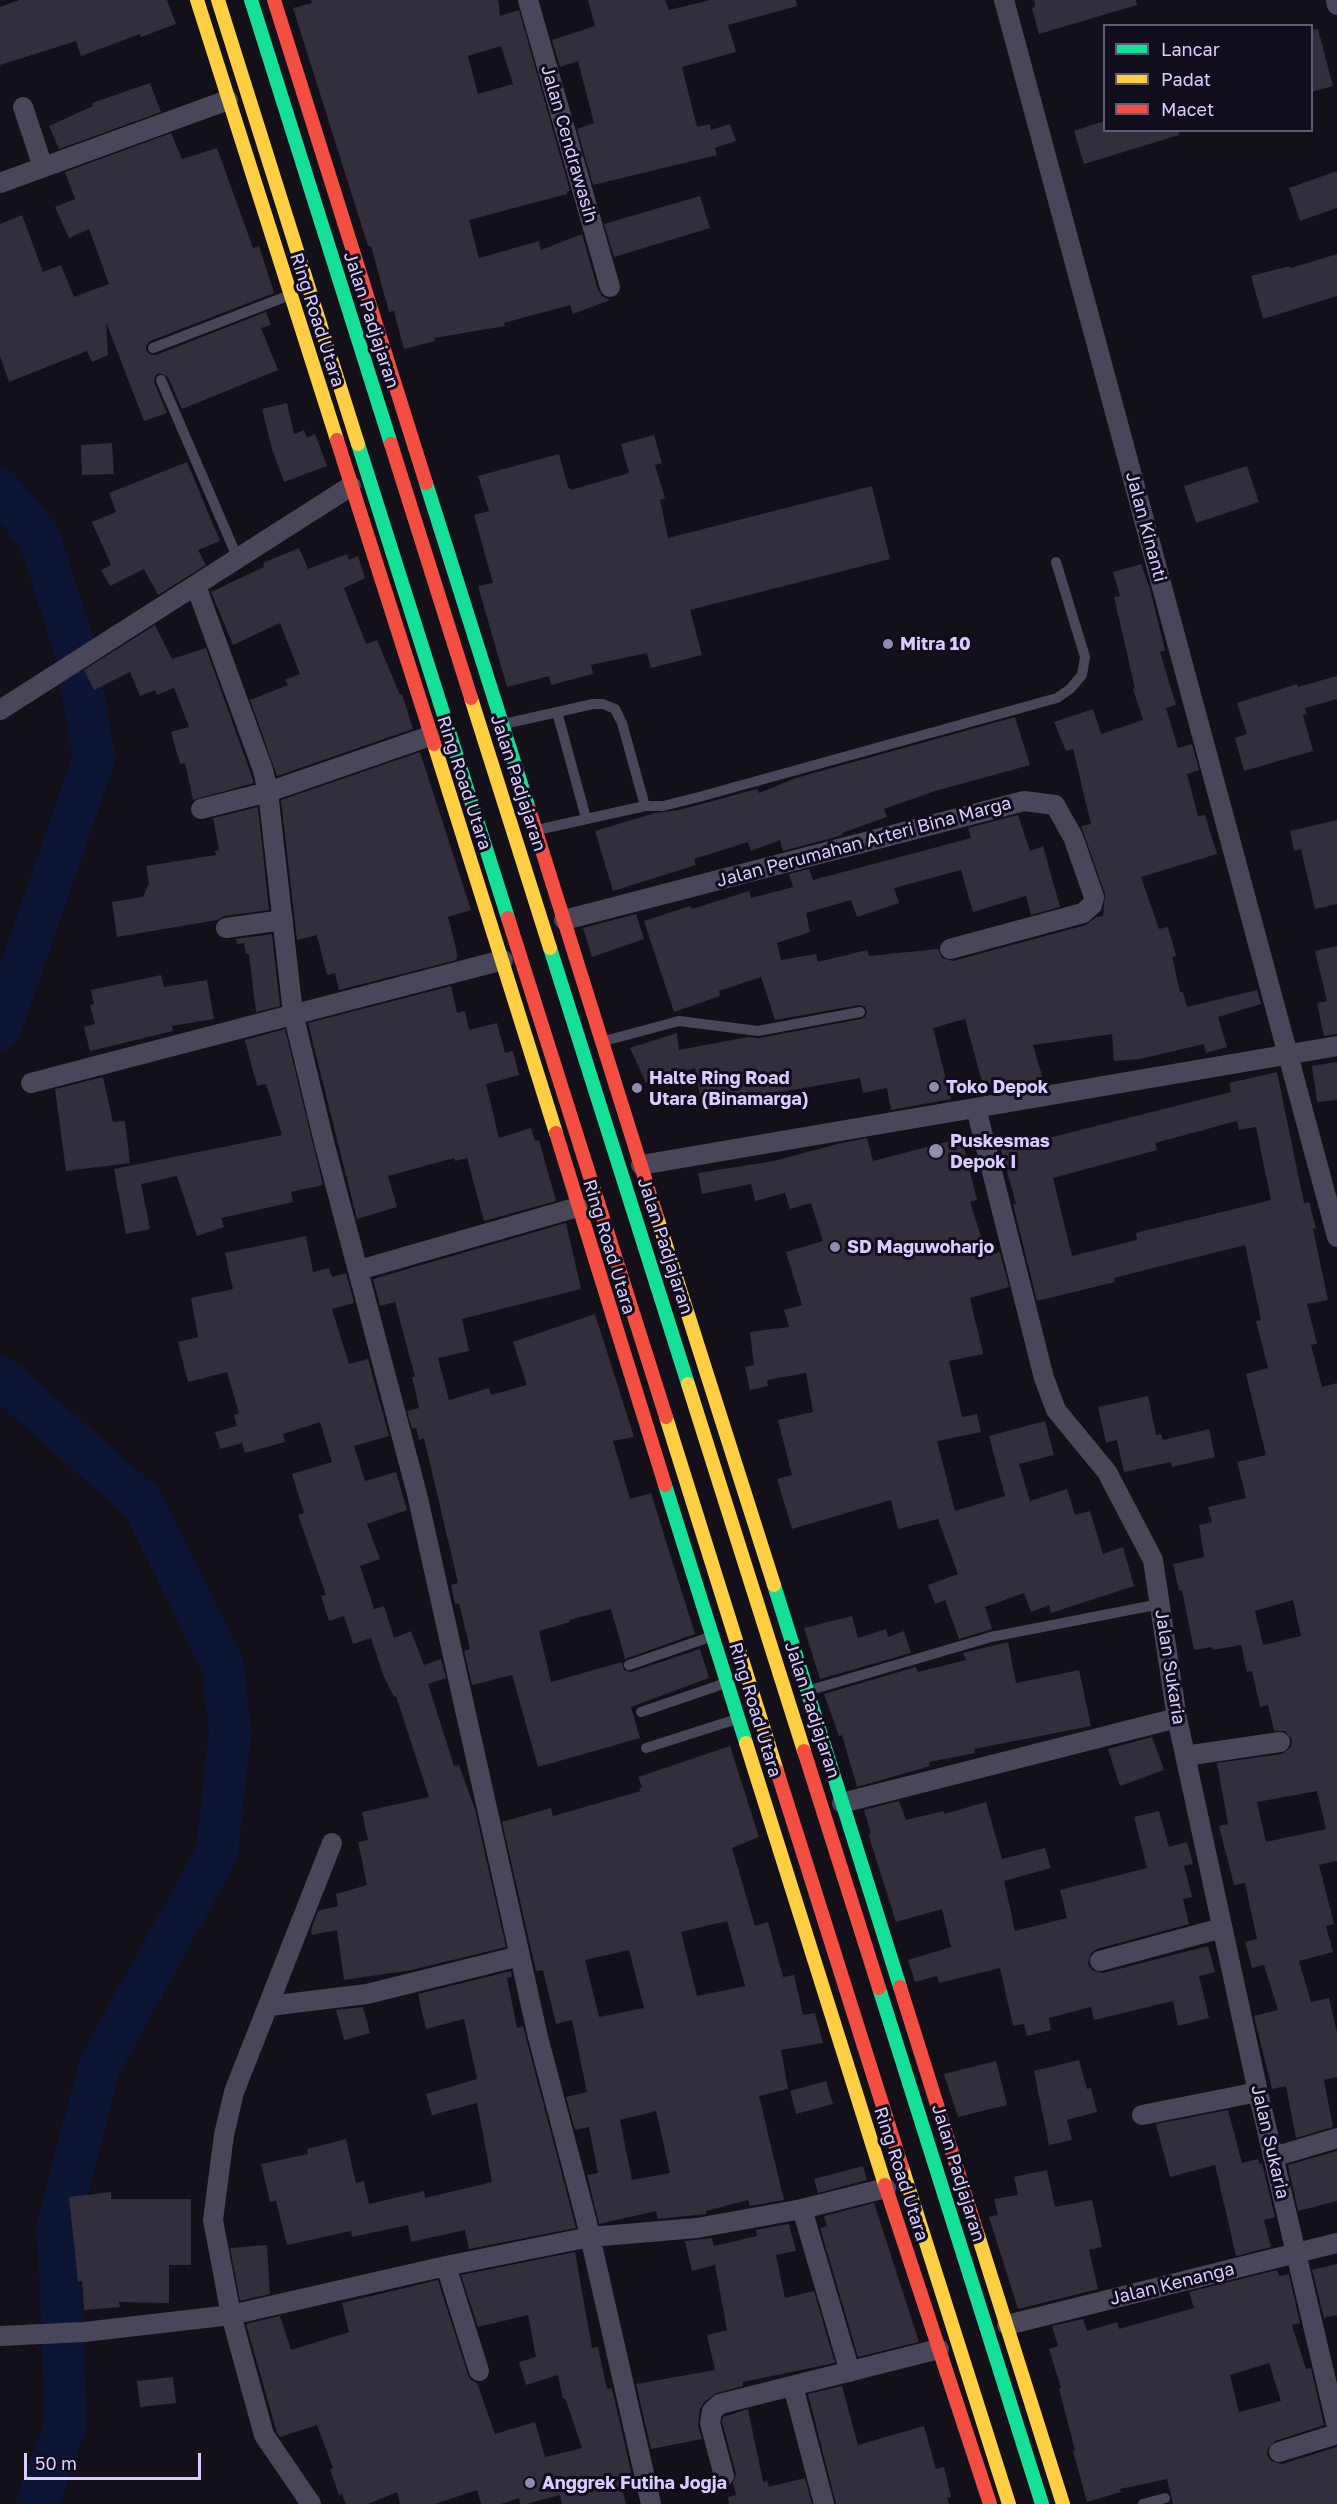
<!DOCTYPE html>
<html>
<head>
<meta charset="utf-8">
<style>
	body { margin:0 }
	#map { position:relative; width:1337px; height:2504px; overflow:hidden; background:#13101a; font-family:"Golos Text",sans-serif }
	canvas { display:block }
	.legend { position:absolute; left:1103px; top:24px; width:210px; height:108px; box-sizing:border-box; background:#120d1d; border:2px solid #615a76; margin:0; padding:8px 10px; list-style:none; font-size:18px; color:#d8cdfc }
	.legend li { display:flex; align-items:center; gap:12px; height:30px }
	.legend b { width:30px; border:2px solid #615a76 }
	.scale { position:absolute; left:24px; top:2453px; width:177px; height:27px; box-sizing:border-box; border:3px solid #d8cdfc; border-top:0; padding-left:8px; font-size:18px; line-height:21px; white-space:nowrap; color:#d8cdfc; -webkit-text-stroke:4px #120d1d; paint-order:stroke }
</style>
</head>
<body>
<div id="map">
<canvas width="1337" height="2504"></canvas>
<ul class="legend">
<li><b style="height:8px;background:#16e098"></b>Lancar</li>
<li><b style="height:8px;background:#ffcf43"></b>Padat</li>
<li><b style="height:8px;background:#f24e42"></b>Macet</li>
</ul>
<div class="scale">50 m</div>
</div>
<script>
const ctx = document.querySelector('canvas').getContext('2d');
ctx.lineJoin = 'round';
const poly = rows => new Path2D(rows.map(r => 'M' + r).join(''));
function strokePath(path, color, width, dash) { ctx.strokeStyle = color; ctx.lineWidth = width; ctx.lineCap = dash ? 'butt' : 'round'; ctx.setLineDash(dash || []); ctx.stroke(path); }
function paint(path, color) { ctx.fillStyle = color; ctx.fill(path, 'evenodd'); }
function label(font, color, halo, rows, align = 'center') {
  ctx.font = font + ' "Golos Text",sans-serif'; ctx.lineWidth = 6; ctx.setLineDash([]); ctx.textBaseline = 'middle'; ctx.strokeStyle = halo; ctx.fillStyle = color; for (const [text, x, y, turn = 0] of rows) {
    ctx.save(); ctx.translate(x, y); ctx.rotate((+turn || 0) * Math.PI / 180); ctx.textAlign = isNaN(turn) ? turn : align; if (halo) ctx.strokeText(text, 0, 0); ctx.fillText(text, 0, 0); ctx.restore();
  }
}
strokePath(poly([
	[0,489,39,537,76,652,94,758,0,1029],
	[0,1377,143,1503,223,1666,230,1732,217,1853,100,2065,58,2225,66,2423,37,2504]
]), '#0d1535', 42);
paint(poly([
	[19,0,167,0,176,24,141,37,140,34,81,56,76,41,0,65,0,7],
	[311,0,498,0,500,16,519,10,570,191,567,191,567,194,469,220,479,258,539,241,541,250,582,234,598,290,602,296,610,300,573,314,570,305,504,323,505,326,434,338,435,341,404,349,394,311,389,312,371,246,368,246,293,8,312,3],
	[501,46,513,84,478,94,468,56],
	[588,0,665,0,669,10,710,0,796,0,797,6,728,25,736,52,682,67,697,127,710,124,711,130,730,124,736,141,715,148,717,155,593,185,577,129,594,123,578,61,560,67,552,40,595,26],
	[1034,0,1136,0,1137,5,1039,34,1032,8,1035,7],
	[1318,29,1333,86,1311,92,1311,30],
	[150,83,161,112,59,149,49,126,93,106,92,103],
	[1104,121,1104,130,1178,130,1179,135,1084,164,1074,131],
	[171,133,182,159,217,148,253,248,259,246,274,293,150,341,146,346,146,351,151,355,156,355,266,312,271,325,261,328,278,370,182,409,168,377,159,373,155,376,154,382,167,413,144,421,106,322,108,355,92,362,87,351,9,382,0,356,0,224,22,215,43,272,61,265,74,297,109,284,89,229,69,238,55,207,75,199,65,172],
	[1337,171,1337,208,1300,221,1289,188],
	[700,196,710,228,614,257,604,224],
	[1337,254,1337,296,1263,319,1251,276,1290,266,1291,268],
	[287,403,294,434,304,430,307,438,315,434,327,466,284,482,272,449,262,409],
	[654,435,662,463,655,465,665,498,660,500,668,538,872,486,890,559,690,610,702,655,651,668,647,653,591,665,593,674,551,685,549,676,507,687,478,586,493,583,474,515,489,511,478,476,559,454,568,487,571,490,629,473,621,444],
	[112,443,114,474,82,475,81,445],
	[187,462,220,541,198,550,206,565,158,595,144,569,110,586,101,570,111,565,92,522,116,512,109,493],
	[1247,466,1259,502,1196,523,1184,486],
	[299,548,308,569,347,554,349,560,358,556,365,578,344,588,366,644,377,640,400,695,402,694,413,729,277,776,250,700,288,685,285,680,300,674,280,623,233,645,211,592,264,567,263,563],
	[1141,564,1150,589,1165,650,1160,652,1176,705,1166,708,1178,748,1192,744,1199,770,1187,774,1198,816,1205,815,1217,854,1141,877,1159,929,1168,927,1176,956,1172,957,1180,992,1183,992,1187,1007,1257,990,1261,1004,1218,1017,1227,1047,1206,1053,1204,1044,1140,1059,1114,1061,1112,1034,1033,1045,1043,1079,984,1089,965,1019,933,1028,951,1099,891,1110,887,1088,863,1093,860,1078,702,1106,695,1068,646,1083,630,1048,677,1033,679,1050,748,1037,759,1038,861,1019,865,1017,867,1011,865,1007,859,1005,775,1020,761,977,719,991,720,996,674,1012,644,921,690,906,692,909,749,891,751,898,793,887,789,874,809,869,813,880,971,838,968,828,1018,815,1030,851,1043,846,1060,907,1031,915,1026,896,973,912,961,870,894,888,899,903,857,917,851,900,806,913,810,932,777,943,781,960,816,954,818,962,867,950,869,956,938,949,942,958,953,961,1086,925,1096,917,1103,916,1105,894,1081,826,1091,824,1073,749,1066,751,1054,722,1093,709,1101,734,1143,720,1133,689,1135,688,1114,597,1120,596,1113,572],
	[155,625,172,659,206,648,254,783,193,800,185,763,180,764,171,732,189,727,174,688,157,695,155,690,140,696,130,672,94,690,84,670],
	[1337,676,1337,699,1305,708,1307,714,1303,715,1313,751,1244,771,1235,738,1247,734,1237,703,1297,684,1298,687],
	[1015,717,1030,765,935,791,884,809,887,817,842,833,843,835,783,851,780,840,751,851,748,842,694,859,696,865,613,891,595,831,655,813,679,810,757,789,759,793,796,778],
	[420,752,471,910,448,917,458,957,456,957,457,960,339,990,335,973,327,975,317,935,297,940,281,800],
	[258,807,269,910,224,916,217,920,117,937,112,902,143,897,149,883,146,866,216,855,215,851,219,850,213,818],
	[1337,820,1337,904,1315,909,1301,849,1294,851,1290,831],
	[636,914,644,939,592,957,583,928],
	[272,934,280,1006,256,1012,249,954,246,954,244,943,237,944,236,939],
	[1337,946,1337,1034,1324,1036,1317,1003,1327,1001,1315,951],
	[161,975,164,987,207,980,214,1019,172,1026,173,1031,90,1051,84,1027,95,1024,90,1005,94,1004,91,990],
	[451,986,457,1013,465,1011,469,1030,497,1023,505,1053,513,1051,519,1075,486,1084,499,1138,531,1128,535,1141,539,1140,556,1201,484,1221,467,1158,455,1161,454,1158,388,1176,397,1207,357,1219,308,1023],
	[285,1029,323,1185,291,1192,293,1202,221,1218,224,1227,197,1236,177,1176,141,1184,150,1229,126,1234,114,1169,282,1135,266,1084,257,1086,245,1040],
	[1337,1062,1337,1100,1317,1102,1312,1066],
	[1277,1072,1304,1203,1309,1202,1316,1228,1313,1229,1328,1300,1307,1304,1317,1344,1311,1345,1322,1387,1337,1383,1337,1861,1319,1865,1334,1924,1326,1926,1333,1952,1299,1961,1311,2002,1329,1998,1337,2032,1337,2077,1324,2080,1333,2127,1296,2138,1286,2086,1272,2089,1254,2016,1278,2010,1264,1965,1252,1968,1245,1942,1257,1939,1245,1883,1234,1885,1219,1826,1228,1824,1217,1763,1282,1754,1291,1747,1292,1740,1285,1731,1274,1731,1268,1705,1260,1707,1252,1671,1247,1672,1241,1645,1213,1650,1212,1647,1194,1650,1182,1590,1179,1591,1173,1564,1204,1557,1199,1525,1212,1522,1208,1507,1246,1498,1237,1462,1266,1455,1246,1374,1268,1368,1256,1321,1261,1320,1245,1245,1114,1278,1115,1282,1037,1301,1013,1204,1016,1204,1001,1150,1231,1092,1229,1083],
	[1237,1121,1239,1130,1256,1127,1271,1200,1136,1233,1137,1240,1072,1256,1053,1178,1157,1150,1155,1143],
	[1293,1600,1301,1636,1263,1645,1255,1611],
	[1317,1791,1326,1829,1266,1842,1257,1802],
	[103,1077,113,1122,125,1121,130,1163,66,1171,55,1089],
	[867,1138,873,1161,954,1140,962,1140,977,1200,970,1202,987,1256,1000,1252,1009,1287,970,1298,983,1354,949,1361,962,1417,977,1414,981,1432,937,1441,955,1511,1005,1496,989,1436,1045,1421,1054,1455,1019,1464,1030,1501,1067,1489,1075,1515,1090,1511,1103,1554,1123,1547,1134,1586,1051,1613,1049,1605,1031,1612,1024,1593,985,1607,992,1629,959,1639,945,1600,935,1604,928,1585,958,1574,938,1519,898,1529,891,1500,792,1529,777,1479,792,1475,778,1420,813,1412,806,1373,767,1380,768,1386,750,1390,745,1367,754,1365,750,1332,789,1327,784,1310,802,1305,786,1252,823,1241,811,1203,790,1209,785,1193,755,1201,751,1184,702,1194,698,1173,774,1161,837,1144],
	[566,1223,581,1289,462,1319,469,1351,438,1358,449,1400,489,1388,491,1395,527,1385,513,1342,595,1314,634,1437,613,1441,630,1499,651,1493,695,1634,625,1659,611,1609,569,1620,570,1622,539,1631,551,1682,622,1662,624,1670,631,1672,700,1649,709,1678,631,1707,640,1738,538,1767,512,1675,472,1685,464,1651,470,1649,459,1603,455,1604,451,1585,458,1583,424,1438,419,1440,416,1428,412,1429,407,1411,419,1408,412,1377,415,1377,395,1302,380,1306,373,1279],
	[306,1236,313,1272,329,1268,332,1277,346,1273,354,1303,332,1309,349,1364,368,1359,389,1436,354,1446,365,1481,396,1472,407,1510,367,1524,380,1559,360,1566,374,1609,384,1606,394,1638,411,1631,424,1665,441,1659,446,1678,428,1684,454,1766,459,1765,475,1809,506,1947,412,1970,344,1980,337,1930,312,1935,311,1930,318,1911,338,1906,336,1894,367,1885,358,1842,368,1840,362,1812,429,1797,396,1696,394,1697,384,1677,371,1638,353,1644,344,1616,329,1621,321,1596,326,1595,298,1515,304,1513,292,1474,332,1462,320,1422,283,1434,285,1442,245,1453,242,1443,220,1449,215,1432,237,1426,234,1415,239,1413,227,1372,188,1382,178,1342,198,1337,191,1298,233,1289,225,1253],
	[1148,1396,1156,1435,1161,1434,1163,1440,1209,1429,1215,1457,1172,1467,1171,1462,1124,1472,1117,1440,1106,1443,1098,1407],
	[852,1616,858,1638,886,1629,888,1637,904,1631,911,1653,820,1679,804,1628],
	[1008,1642,1016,1683,1079,1670,1091,1726,974,1749,975,1753,929,1762,930,1766,857,1787,842,1735,839,1736,824,1694,916,1667,918,1672,966,1660,963,1653],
	[1152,1737,1164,1770,1120,1786,1108,1749],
	[730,1746,759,1837,732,1848,755,1926,768,1922,783,1977,794,1975,803,2015,815,2013,823,2043,781,2050,788,2089,759,2096,784,2200,750,2206,748,2200,706,2211,706,2214,658,2219,656,2211,599,2224,587,2175,598,2173,589,2127,575,2130,566,2097,587,2092,572,2020,556,2024,543,1970,536,1971,502,1822,551,1808,553,1816,641,1791,639,1788,642,1787,638,1777],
	[727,1921,745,1986,697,1996,681,1932],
	[629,1950,644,2008,599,2017,585,1960],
	[656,2111,670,2173,632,2180,620,2120],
	[899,1801,906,1820,944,1811,944,1814,986,1802,1002,1859,1045,1848,1051,1868,1004,1881,1015,1931,1067,1918,1060,1890,1147,1868,1134,1817,1159,1811,1169,1847,1187,1842,1193,1864,1184,1866,1192,1897,1183,1899,1189,1924,1097,1949,1091,1953,1088,1964,1092,1970,1103,1973,1208,1946,1215,1972,1199,1976,1209,2018,1178,2026,1173,2001,1094,2020,1091,2007,1049,2018,1051,2030,1027,2036,1024,2024,1013,2026,1000,1968,939,1983,937,1976,915,1982,908,1960,951,1947,942,1909,896,1922,870,1840,869,1834,871,1833,864,1810],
	[511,1971,512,1977,507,1978,517,2028,523,2026,576,2228,469,2249,465,2230,411,2242,408,2225,352,2237,351,2231,287,2245,276,2201,270,2202,261,2164,308,2154,307,2149,346,2139,356,2183,364,2181,369,2204,424,2191,425,2198,492,2182,477,2103,432,2115,426,2094,477,2079,464,2019,426,2029,418,1994],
	[363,2007,370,2033,344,2040,336,2010],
	[1079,2060,1087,2089,1091,2088,1097,2112,1067,2120,1072,2140,1049,2145,1034,2071],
	[996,2061,1007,2105,958,2117,944,2074],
	[826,2081,833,2104,796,2114,790,2091],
	[1228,2110,1242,2163,1258,2159,1259,2164,1262,2163,1275,2217,1264,2220,1271,2247,1236,2256,1215,2165,1170,2177,1156,2124],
	[1337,2151,1337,2201,1298,2211,1288,2165],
	[863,2166,867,2180,818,2193,814,2179],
	[1047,2170,1055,2207,1092,2200,1102,2247,1089,2250,1098,2289,1018,2309,989,2217,998,2215,994,2199,1018,2195,1014,2177],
	[111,2192,111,2199,191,2199,191,2265,169,2265,169,2303,119,2302,120,2307,84,2310,82,2281,78,2281,69,2197],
	[874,2203,919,2342,858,2357,820,2228,827,2226,824,2216],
	[789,2224,796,2251,776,2255,785,2298,814,2291,835,2363,743,2382,743,2386,717,2393,704,2402,700,2409,698,2426,702,2439,651,2449,636,2384,715,2370,707,2335,727,2330,715,2265,692,2271,685,2241,712,2238,714,2246,757,2236,756,2230],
	[267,2245,270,2294,240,2301,230,2248],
	[575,2252,592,2348,598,2347,607,2389,612,2388,632,2476,620,2479,626,2504,562,2504,560,2495,526,2504,520,2504,519,2498,501,2504,481,2504,477,2490,435,2504,400,2504,397,2492,368,2504,346,2504,342,2494,339,2495,330,2469,333,2468,317,2425,280,2437,277,2433,246,2324,280,2316,291,2350,349,2332,342,2303,438,2280,468,2375,471,2380,477,2383,495,2434,535,2422,545,2457,582,2448,565,2398,563,2399,558,2375,526,2385,519,2362,536,2357,528,2315,478,2327,461,2275],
	[1337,2264,1337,2315,1324,2318,1312,2270],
	[1277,2270,1279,2276,1289,2274,1300,2323,1292,2325,1306,2369,1311,2368,1324,2425,1275,2441,1268,2449,1267,2455,1271,2461,1282,2464,1337,2447,1337,2504,1173,2504,1167,2479,1120,2489,1121,2492,1087,2502,1073,2451,1075,2450,1059,2389,1061,2388,1049,2349,1058,2346,1052,2326,1083,2319,1087,2331,1117,2322,1119,2329,1194,2308,1189,2292],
	[1269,2363,1281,2401,1239,2412,1230,2375],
	[173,2377,176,2403,140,2407,137,2381],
	[842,2386,858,2445,924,2426,936,2469,944,2467,951,2497,947,2498,949,2504,836,2504,808,2394],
	[748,2409,763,2482,767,2481,769,2487,805,2478,812,2504,729,2504,728,2497,736,2495,733,2483,736,2474,722,2422,723,2417]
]), '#322e3c');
strokePath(poly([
	[153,348,290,295],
	[161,380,238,559],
	[557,712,586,818],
	[504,724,593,704,603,704,615,709,622,723,645,806],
	[537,830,645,806,663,806,699,797,1057,698,1070,689,1082,675,1085,657,1056,562],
	[604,1041,679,1021,758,1031,860,1012],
	[629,1665,713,1636],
	[807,1691,991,1637,1160,1604],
	[641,1712,726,1683],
	[646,1748,737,1719],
	[1143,2504,1165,2498]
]), '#49465a', 10);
strokePath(poly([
	[528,0,610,287],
	[1004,0,1337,1237],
	[1336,0,1337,5],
	[23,107,43,167],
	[0,183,228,100],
	[196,586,263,770,268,792,293,1013,324,1142,417,1494,538,2037,586,2219,651,2504],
	[0,710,351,486],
	[201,809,268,792,430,736],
	[564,920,1024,801,1055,805,1073,837,1094,897,1092,905,1083,913,950,949],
	[226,928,283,920],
	[31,1083,503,960],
	[976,1108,1044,1378,1056,1410,1107,1472,1153,1560,1177,1718,1258,2092,1337,2427],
	[641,1165,1337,1046],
	[359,1270,578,1207],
	[1185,1756,1280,1742],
	[842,1803,1177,1718],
	[1100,1961,1222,1928],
	[269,2006,367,1994,520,1956],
	[1142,2115,1258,2092],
	[1273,2157,1337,2138],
	[802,2209,850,2372],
	[446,2266,479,2371],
	[1007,2325,1337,2243],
	[0,2336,84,2332,231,2315,446,2266,590,2237,697,2228,802,2209,886,2188],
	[793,2386,824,2504],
	[1279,2452,1337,2434],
	[724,2476,710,2423,712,2411,720,2404,939,2349],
	[311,2504,264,2435,231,2315,213,2220,224,2135,234,2092,332,1843]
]), '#49465a', 20);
strokePath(poly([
	[251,0,391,444],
	[358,444,508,918],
	[426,483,529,809],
	[550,948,688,1384],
	[665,1485,746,1743],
	[774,1585,900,1987],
	[879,1988,1042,2504]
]), '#16e098', 14);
strokePath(poly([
	[197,0,337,440],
	[218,0,358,444],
	[471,698,550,948],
	[434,744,556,1133],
	[657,1217,774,1585],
	[688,1384,804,1751],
	[666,1417,777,1771],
	[746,1743,885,2185],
	[902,2167,1009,2504],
	[977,2232,1063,2504]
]), '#ffcf43', 14);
strokePath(poly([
	[274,0,426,483],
	[337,440,434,744],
	[391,444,471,698],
	[529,809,657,1217],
	[508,918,666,1417],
	[556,1133,665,1485],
	[804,1751,879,1988],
	[777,1771,902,2167],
	[900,1987,977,2232],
	[885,2185,990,2504]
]), '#f24e42', 14);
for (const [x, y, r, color] of [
	[888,644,6,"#938bad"],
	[934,1087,6,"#938bad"],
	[637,1088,6,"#938bad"],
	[936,1151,8,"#938bad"],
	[835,1247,6,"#938bad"],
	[530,2483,6,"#938bad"]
]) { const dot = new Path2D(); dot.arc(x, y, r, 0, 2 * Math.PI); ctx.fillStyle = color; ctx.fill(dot); strokePath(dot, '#120d1d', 2); }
label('18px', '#d8cdfc', '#120d1d', [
	["Jalan Cendrawasih",569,144,74],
	["Ring Road Utara",317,320,72],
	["Jalan Padjajaran",371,320,72],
	["Jalan Kinanti",1146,527,75],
	["Ring Road Utara",464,783,72],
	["Jalan Padjajaran",518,783,72],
	["Jalan Perumahan Arteri Bina Marga",864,842,-15],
	["Jalan Padjajaran",665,1246,72],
	["Ring Road Utara",609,1247,73],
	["Jalan Sukaria",1170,1667,81],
	["Ring Road Utara",755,1710,73],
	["Jalan Padjajaran",812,1710,72],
	["Jalan Sukaria",1270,2142,77],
	["Jalan Padjajaran",958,2173,73],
	["Ring Road Utara",901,2174,72],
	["Jalan Kenanga",1172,2284,-14]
]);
label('bold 18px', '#d8cdfc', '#120d1d', [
	["Mitra 10",900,644],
	["Halte Ring Road",649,1078],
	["Utara (Binamarga)",649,1099],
	["Toko Depok",946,1087],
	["Puskesmas",950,1141],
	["Depok I",950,1162],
	["SD Maguwoharjo",847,1247],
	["Anggrek Futiha Jogja",542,2483]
], 'left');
</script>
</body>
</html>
